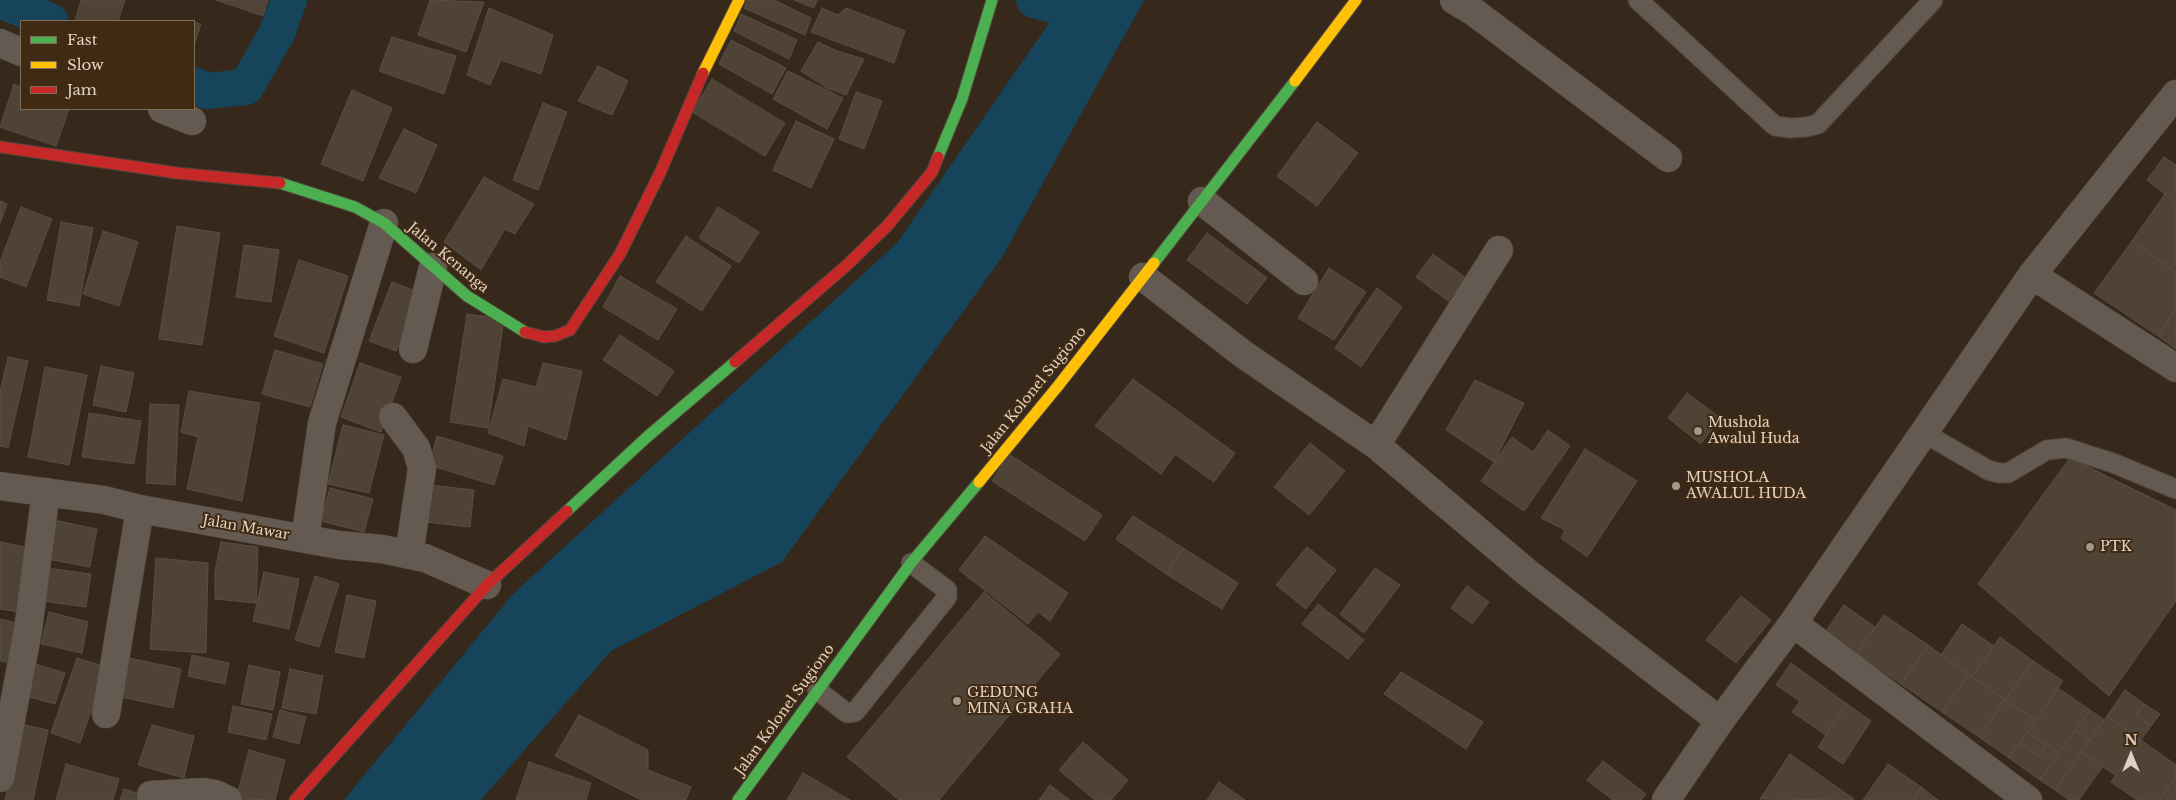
<!DOCTYPE html>
<html>
<head>
<meta charset="utf-8">
<style>
	body { margin:0 }
	#map { position:relative; width:2176px; height:800px; overflow:hidden; background:#36291c; font-family:"Libre Baskerville",serif }
	canvas { display:block }
	.legend { position:absolute; left:20px; top:20px; width:175px; height:90px; box-sizing:border-box; background:#402a12; border:1px solid #806d59; margin:0; padding:6px 9px; list-style:none; font-size:15px; color:#e0d1c4 }
	.legend li { display:flex; align-items:center; gap:10px; height:25px }
	.legend b { width:25px; border:1px solid #806d59 }
	.north { position:absolute; left:2106px; top:730px; width:50px; height:50px; -webkit-text-stroke:4px #402a12; paint-order:stroke; rotate:0deg; font-size:14px; font-weight:700; line-height:20px; text-align:center; color:#e0d1c4 }
	.north::after { content:''; display:block; margin:auto; width:18px; height:22px; background:#e0d1c4; clip-path:polygon(50% 0,100% 100%,50% 72%,0 100%) }
</style>
</head>
<body>
<div id="map">
<canvas width="2176" height="800"></canvas>
<ul class="legend">
<li><b style="height:6px;background:#4caf50"></b>Fast</li>
<li><b style="height:6px;background:#ffc107"></b>Slow</li>
<li><b style="height:6px;background:#c62828"></b>Jam</li>
</ul>
<div class="north">N</div>
</div>
<script>
const ctx = document.querySelector('canvas').getContext('2d');
ctx.lineJoin = 'round';
function paint(path, color) { ctx.fillStyle = color; ctx.fill(path, 'evenodd'); }
const poly = rows => new Path2D(rows.map(r => 'M' + r).join(''));
function strokePath(path, color, width, dash) { ctx.strokeStyle = color; ctx.lineWidth = width; ctx.lineCap = dash ? 'butt' : 'round'; ctx.setLineDash(dash || []); ctx.stroke(path); }
function label(font, color, halo, rows, align = 'center') {
  ctx.font = font + ' "Libre Baskerville",serif'; ctx.lineWidth = 4; ctx.setLineDash([]); ctx.textBaseline = 'middle'; ctx.strokeStyle = halo; ctx.fillStyle = color; for (const [text, x, y, turn = 0] of rows) {
    ctx.save(); ctx.translate(x, y); ctx.rotate((+turn || 0) * Math.PI / 180); ctx.textAlign = isNaN(turn) ? turn : align; if (halo) ctx.strokeText(text, 0, 0); ctx.fillText(text, 0, 0); ctx.restore();
  }
}
paint(poly([
	[1065,0,1144,0,1001,259,782,562,611,651,481,800,344,800,513,594,897,243]
]), '#15445b');
strokePath(poly([
	[0,0,50,21],
	[1034,0,1091,16],
	[194,85,207,91,246,87,277,33,289,0]
]), '#15445b', 36);
const building = poly([
	[81,0,125,0,118,21,75,21,81,0],
	[216,0,268,0,263,16,216,0],
	[430,0,484,2,466,52,418,35,430,0],
	[747,0,774,0,811,18,805,35,744,8,747,0],
	[794,0,817,0,814,8,794,0],
	[489,8,553,35,541,74,501,60,490,85,467,75,489,8],
	[822,8,838,15,846,8,905,31,894,63,811,32,822,8],
	[741,14,797,40,789,59,734,31,741,14],
	[194,22,201,24,194,45,194,22],
	[392,37,456,56,444,94,379,71,392,37],
	[731,40,786,68,772,94,719,64,731,40],
	[818,42,837,51,864,59,846,95,827,88,801,71,818,42],
	[598,66,628,81,612,115,578,101,598,66],
	[788,71,843,98,827,129,773,99,788,71],
	[712,79,785,123,765,156,692,112,712,79],
	[14,84,21,87,21,109,69,109,56,146,0,127,14,84],
	[352,90,392,108,363,181,321,164,352,90],
	[856,92,882,101,864,149,839,139,856,92],
	[543,103,567,112,538,190,513,180,543,103],
	[796,121,834,139,811,188,773,170,796,121],
	[1317,122,1358,153,1317,206,1277,176,1317,122],
	[404,129,437,145,416,193,379,178,404,129],
	[2164,157,2176,165,2176,203,2147,180,2164,157],
	[484,177,534,204,515,234,505,229,481,270,444,242,484,177],
	[2165,194,2176,203,2176,272,2132,241,2165,194],
	[0,201,7,204,0,223,0,201],
	[21,207,52,219,26,287,0,277,0,262,21,207],
	[718,207,759,232,739,263,699,238,718,207],
	[61,222,93,228,79,306,47,300,61,222],
	[177,226,220,233,202,345,159,339,177,226],
	[103,231,138,242,119,306,83,294,103,231],
	[1207,233,1267,278,1247,304,1187,260,1207,233],
	[686,236,731,266,702,311,656,282,686,236],
	[2132,241,2176,272,2176,308,2158,336,2094,293,2132,241],
	[244,245,279,250,271,302,236,297,244,245],
	[1433,254,1466,278,1448,301,1416,277,1433,254],
	[299,260,348,276,324,353,274,336,299,260],
	[1329,268,1366,292,1334,340,1298,318,1329,268],
	[620,276,677,309,658,340,603,307,620,276],
	[392,282,418,292,396,351,369,341,392,282],
	[1377,288,1402,307,1361,367,1335,348,1377,288],
	[2176,308,2176,349,2158,336,2176,308],
	[467,314,504,319,488,428,450,422,467,314],
	[620,335,674,371,657,396,603,360,620,335],
	[275,350,323,364,310,407,262,394,275,350],
	[8,357,28,361,8,448,0,446,0,392,8,357],
	[360,363,401,377,381,432,341,417,360,363],
	[543,363,582,371,566,440,528,426,524,446,488,433,503,379,536,387,543,363],
	[101,366,134,373,126,412,93,405,101,366],
	[45,367,87,375,69,465,28,457,45,367],
	[1133,379,1235,453,1214,482,1175,454,1161,474,1095,426,1133,379],
	[1475,380,1524,403,1494,462,1446,430,1475,380],
	[189,391,260,403,242,501,187,489,198,437,181,432,189,391],
	[1687,393,1720,418,1701,444,1668,418,1687,393],
	[150,404,179,405,175,485,146,483,150,404],
	[89,413,141,421,134,464,82,457,89,413],
	[343,425,384,435,369,493,328,484,343,425],
	[1548,430,1570,446,1524,511,1481,481,1512,437,1533,452,1548,430],
	[437,436,503,456,494,485,429,465,437,436],
	[1310,443,1345,471,1309,515,1274,487,1310,443],
	[1585,449,1637,481,1587,557,1561,538,1565,530,1541,518,1585,449],
	[1009,454,1102,515,1085,541,992,481,1009,454],
	[2070,458,2176,510,2176,601,2109,696,1978,584,2070,458],
	[430,485,474,490,470,527,426,522,430,485],
	[330,488,373,499,364,532,321,521,330,488],
	[1133,516,1183,548,1166,574,1116,539,1133,516],
	[48,519,97,529,90,567,41,558,48,519],
	[985,536,1068,593,1050,621,1038,612,1028,624,959,570,985,536],
	[0,542,30,548,18,612,0,609,0,542],
	[221,542,258,547,256,603,215,599,215,572,221,542],
	[1307,547,1336,570,1306,609,1276,585,1307,547],
	[1183,548,1238,583,1222,609,1166,574,1183,548],
	[156,558,208,563,206,653,150,649,156,558],
	[39,567,91,574,86,607,35,600,39,567],
	[1375,568,1400,585,1364,633,1340,614,1375,568],
	[264,572,299,579,289,629,253,621,264,572],
	[315,576,339,584,319,647,295,640,315,576],
	[1467,586,1489,602,1472,624,1451,608,1467,586],
	[984,592,1060,654,939,800,899,800,847,757,984,592],
	[347,595,376,601,364,658,335,652,347,595],
	[1741,596,1771,620,1736,663,1706,640,1741,596],
	[1318,604,1364,640,1348,659,1302,624,1318,604],
	[1844,605,1875,627,1857,653,1826,631,1844,605],
	[49,612,88,622,82,653,41,644,49,612],
	[1884,615,1928,645,1901,684,1857,653,1884,615],
	[0,619,24,625,15,664,0,661,0,619],
	[1962,624,1994,646,1972,677,1941,655,1962,624],
	[2000,637,2033,661,2005,700,1972,677,2000,637],
	[1928,645,1969,674,1942,712,1901,684,1928,645],
	[192,655,229,663,225,684,188,676,192,655],
	[77,658,106,667,80,743,51,733,77,658],
	[129,658,181,669,173,708,121,697,129,658],
	[2033,661,2063,681,2036,720,2005,700,2033,661],
	[32,663,65,673,55,704,22,695,32,663],
	[1791,663,1847,704,1826,735,1792,712,1800,701,1776,685,1791,663],
	[249,665,280,672,273,710,241,704,249,665],
	[290,669,323,676,316,714,282,708,290,669],
	[1401,672,1483,722,1466,749,1384,694,1401,672],
	[1969,674,2005,700,1979,737,1942,712,1969,674],
	[2058,688,2090,710,2059,753,2028,732,2058,688],
	[2125,690,2144,704,2136,715,2151,726,2141,740,2107,716,2125,690],
	[2005,700,2036,720,2009,758,1979,737,2005,700],
	[1847,704,1871,721,1843,764,1818,747,1847,704],
	[2144,704,2160,714,2151,726,2136,715,2144,704],
	[233,706,272,714,266,740,228,732,233,706],
	[280,710,306,717,299,744,273,737,280,710],
	[2090,710,2104,720,2090,740,2075,730,2090,710],
	[579,715,648,750,648,770,691,787,686,800,641,800,555,756,579,715],
	[2107,716,2141,740,2116,776,2082,752,2107,716],
	[21,724,48,730,33,800,5,800,21,724],
	[152,725,194,736,184,778,138,765,152,725],
	[2075,730,2090,740,2055,790,2040,780,2075,730],
	[2028,732,2046,745,2039,756,2020,742,2028,732],
	[2141,740,2176,765,2176,776,2160,800,2137,800,2111,782,2141,740],
	[1083,742,1128,780,1111,800,1095,800,1059,770,1083,742],
	[2020,742,2039,756,2046,745,2059,753,2040,780,2009,758,2020,742],
	[249,750,285,760,275,800,236,799,249,750],
	[2082,752,2103,766,2079,800,2069,800,2055,790,2082,752],
	[1790,754,1854,799,1853,800,1760,799,1790,754],
	[1603,761,1646,794,1641,800,1613,800,1587,780,1603,761],
	[529,762,591,783,586,800,516,800,529,762],
	[66,764,119,779,113,800,56,800,66,764],
	[1888,764,1921,787,1913,800,1863,800,1888,764],
	[803,773,850,800,787,800,803,773],
	[2176,776,2176,800,2160,800,2176,776],
	[1219,782,1245,800,1207,800,1219,782],
	[1050,785,1070,800,1039,800,1050,785],
	[1921,787,1938,800,1913,800,1921,787],
	[124,789,159,800,120,800,124,789]
]);
paint(building, '#4f4336');
strokePath(building, '#594e43', 1);
const lane = poly([
	[1638,0,1775,126,1790,128,1806,127,1818,124,1933,0],
	[1924,433,1988,470,1999,473,2008,473,2047,450,2066,448,2113,463,2176,489],
	[817,690,847,713,855,712,947,597,947,590,911,563]
]);
const street = poly([
	[1454,0,1474,12,1668,158],
	[0,43,21,52],
	[162,109,192,121],
	[1202,201,1304,281],
	[2032,275,2176,368],
	[1143,277,1243,354,1376,445,1529,574,1720,721],
	[413,349,433,267],
	[393,417,416,448,422,468,409,555],
	[1376,445,1499,250],
	[0,486,104,500,140,509,339,545,382,549,425,558,487,585],
	[305,539,322,423,384,223],
	[1793,623,2028,800],
	[106,714,140,509],
	[0,778,28,630,46,492],
	[151,795,204,792,215,794,228,800],
	[1666,800,1720,721,1793,623,2032,275,2176,94]
]);
const fast = poly([
	[938,157,962,99,992,0],
	[280,183,355,207,384,223,467,296,525,332],
	[1154,263,1295,81],
	[567,511,647,437,735,362],
	[738,800,911,563,979,482]
]);
const slow = poly([
	[703,73,739,0],
	[1295,81,1356,0],
	[979,482,1058,386,1154,263]
]);
const jam = poly([
	[0,147,177,173,280,183],
	[525,332,544,337,555,336,570,330,620,254,660,173,703,73],
	[735,362,847,265,888,225,932,172,938,157],
	[295,800,487,585,567,511]
]);
strokePath(lane, '#50453a', 21);
strokePath(street, '#50453a', 29);
strokePath(fast, '#50453a', 13);
strokePath(slow, '#50453a', 13);
strokePath(jam, '#50453a', 13);
strokePath(lane, '#645a52', 19);
strokePath(street, '#645a52', 28);
strokePath(fast, '#4caf50', 11);
strokePath(slow, '#ffc107', 11);
strokePath(jam, '#c62828', 11);
for (const [x, y, r, color] of [
	[1698,431,5,"#a49689"],
	[1676,486,5,"#a49689"],
	[2090,547,5,"#a49689"],
	[957,701,5,"#a49689"]
]) { const dot = new Path2D(); dot.arc(x, y, r, 0, 2 * Math.PI); ctx.fillStyle = color; ctx.fill(dot); strokePath(dot, '#402a12', 2); }
label('14px', '#e0d1c4', '#402a12', [
	["Jalan Kenanga",448,258,40],
	["Jalan Kolonel Sugiono",1034,390,-51],
	["Jalan Mawar",246,528,10],
	["Jalan Kolonel Sugiono",785,710,-54]
]);
label('14px', '#e0d1c4', '#402a12', [
	["Mushola",1708,423],
	["Awalul Huda",1708,439],
	["MUSHOLA",1686,478],
	["AWALUL HUDA",1686,494],
	["PTK",2100,547],
	["GEDUNG",967,693],
	["MINA GRAHA",967,709]
], 'left');
</script>
</body>
</html>
